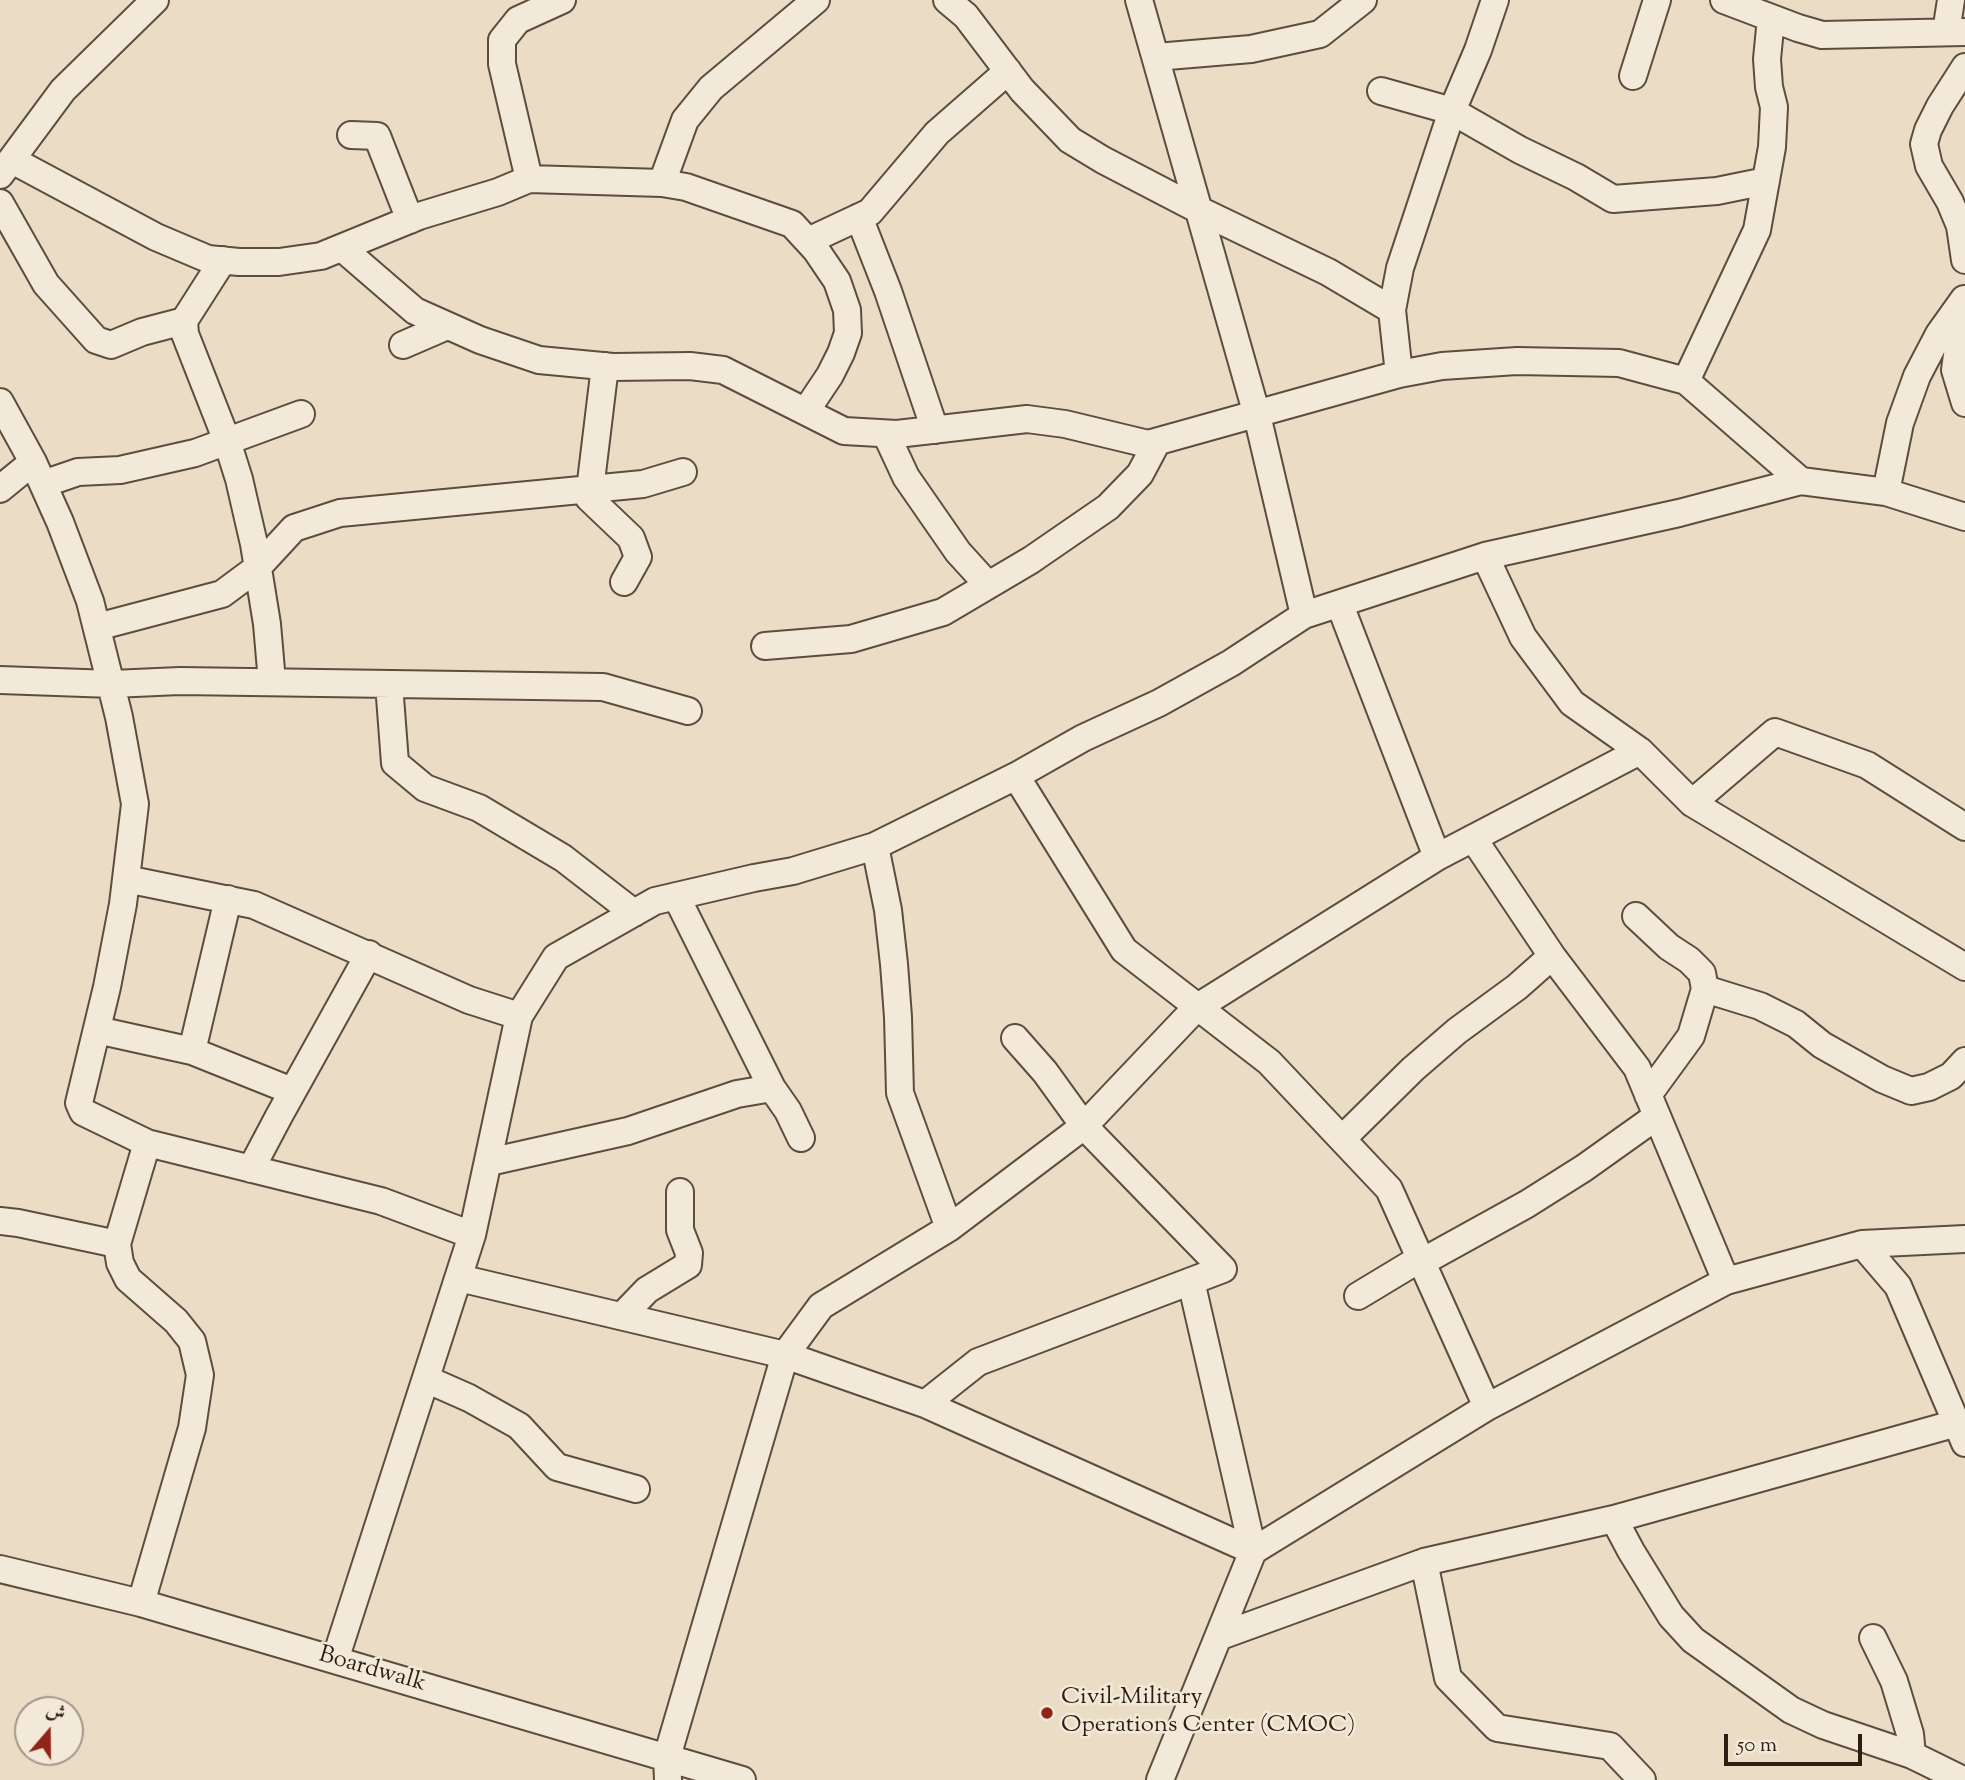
<!DOCTYPE html>
<html>
<head>
<meta charset="utf-8">
<style>
	body { margin:0 }
	#map { position:relative; width:1965px; height:1780px; overflow:hidden; background:#ebddc5; font-family:"Sorts Mill Goudy",Amiri,serif }
	canvas { display:block }
	.north { position:absolute; left:14px; top:1696px; width:70px; height:70px; box-sizing:border-box; background:#f2e9d9; border:2px solid #a39789; border-radius:50%; rotate:20deg; font-size:19px; font-weight:700; line-height:28px; text-align:center; color:#2d1d12 }
	.north::after { content:''; display:block; margin:auto; width:24px; height:32px; background:#8f2418; clip-path:polygon(50% 0,100% 100%,50% 72%,0 100%) }
	.scale { position:absolute; left:1724px; top:1734px; width:138px; height:32px; box-sizing:border-box; border:4px solid #2d1d12; border-top:0; padding-left:9px; font-size:21px; line-height:24px; white-space:nowrap; color:#2d1d12; -webkit-text-stroke:5px #f2e9d9; paint-order:stroke }
</style>
</head>
<body>
<div id="map">
<canvas width="1965" height="1780"></canvas>
<div class="north">ش</div>
<div class="scale">50 m</div>
</div>
<script>
const ctx = document.querySelector('canvas').getContext('2d');
ctx.lineJoin = 'round';
const poly = rows => new Path2D(rows.map(r => 'M' + r).join(''));
function strokePath(path, color, width, dash) { ctx.strokeStyle = color; ctx.lineWidth = width; ctx.lineCap = dash ? 'butt' : 'round'; ctx.setLineDash(dash || []); ctx.stroke(path); }
function label(font, color, halo, rows, align = 'center') {
  ctx.font = font + ' "Sorts Mill Goudy",serif'; ctx.lineWidth = 5; ctx.setLineDash([]); ctx.textBaseline = 'middle'; ctx.strokeStyle = halo; ctx.fillStyle = color; for (const [text, x, y, turn = 0] of rows) {
    ctx.save(); ctx.translate(x, y); ctx.rotate((+turn || 0) * Math.PI / 180); ctx.textAlign = isNaN(turn) ? turn : align; if (halo) ctx.strokeText(text, 0, 0); ctx.fillText(text, 0, 0); ctx.restore();
  }
}
const minor = poly([
	[947,0,966,16,1022,90,1070,140,1103,160,1199,210,1328,272,1392,310],
	[1139,0,1257,415,1304,615],
	[1724,0,1798,28,1822,35,1965,32],
	[1946,32,1951,0],
	[1156,57,1251,49,1320,34,1363,0],
	[1965,67,1940,106,1928,130,1924,144,1929,166,1950,202,1960,226,1965,260],
	[1633,76,1657,0],
	[1381,91,1452,111,1520,150,1576,177,1613,199,1717,191,1766,181],
	[351,135,377,136,410,220],
	[12,160,156,237,208,259,239,262,279,262,321,256,419,216,498,192,529,179,662,183,686,187,792,224,816,250,837,281,847,310,848,333,841,353,830,375,806,411],
	[0,175,63,90,155,0],
	[529,179,502,64,502,40,518,20,562,0],
	[662,183,685,120,711,88,816,0],
	[0,203,46,284,96,340,111,345,142,332,184,321],
	[859,217,888,291,935,430],
	[808,241,870,212,937,133,1008,71],
	[342,248,415,311,480,340,539,360,613,367,690,366,723,370,844,431,897,434,1027,419,1065,424,1148,444,1399,374,1442,366,1517,361,1619,363,1686,381,1801,481],
	[223,260,184,321,185,334,227,441,239,479,254,544,267,624,272,682],
	[1964,302,1955,370,1965,403],
	[403,345,447,326],
	[605,366,589,498,631,538,638,557,624,582],
	[1399,374,1392,310,1400,268,1452,111,1478,50,1495,0],
	[1686,381,1757,230,1772,147,1774,107,1769,87,1767,59,1771,18],
	[0,402,33,462,60,522,90,601,119,717,135,804,123,904,107,987,79,1103,83,1112,147,1143,381,1201,472,1235],
	[886,434,906,477,958,552,988,585],
	[43,484,78,472,120,470,195,453,301,414],
	[0,489,33,462],
	[1886,492,1900,423,1917,376,1939,334,1964,299],
	[1485,556,1523,637,1572,703,1640,751,1692,803,1965,967],
	[1340,605,1437,857],
	[97,627,222,594,257,568,294,528,340,513,643,484,683,472],
	[765,646,851,639,943,612,1031,560,1108,507,1140,474,1157,442],
	[0,680,112,684,180,681,603,687,688,711],
	[389,684,395,763,425,788,479,808,563,858,634,913],
	[1016,776,1124,950,1269,1062,1389,1189,1487,1407],
	[1692,803,1775,732,1867,765,1965,827],
	[1473,838,1552,956,1637,1068,1726,1281],
	[875,846,888,910,894,964,898,1017,900,1093,949,1228],
	[126,879,254,905,469,1000,519,1016],
	[676,896,772,1088,788,1111,801,1138],
	[1636,916,1669,947,1689,960,1702,973,1705,989,1691,1036,1648,1095],
	[1705,989,1760,1006,1796,1024,1822,1045,1882,1079,1911,1091,1929,1087,1951,1076,1965,1061],
	[97,1030,192,1051,292,1091],
	[192,1051,228,899],
	[1342,1139,1413,1069,1457,1031,1517,987,1552,956],
	[489,1162,628,1131,737,1094,772,1088],
	[251,1169,279,1116,369,954],
	[0,1221,18,1223,117,1244],
	[1862,1244,1898,1286,1965,1443],
	[1422,1262,1527,1204,1584,1168,1657,1116],
	[459,1278,785,1355,925,1404,1253,1551],
	[1191,1281,1253,1551],
	[1358,1296,1421,1258],
	[622,1316,647,1290,688,1265,689,1253,680,1230,680,1192],
	[426,1379,469,1398,519,1426,557,1467,636,1489],
	[925,1404,978,1362,1223,1269,1084,1126,1045,1072,1015,1038],
	[1614,1519,1631,1551,1671,1616,1693,1640,1791,1710,1823,1725,1912,1755,1963,1780],
	[1424,1562,1448,1678,1497,1728,1610,1746,1642,1780],
	[0,1569,141,1603,742,1780],
	[141,1603,192,1428,200,1375,192,1341,176,1321,128,1279,120,1263,117,1244,147,1143],
	[1218,1637,1424,1562,1614,1519,1957,1423,1965,1424],
	[1873,1638,1894,1681,1910,1734,1912,1755],
	[335,1660,472,1235,519,1016,556,957,655,901,754,878,793,871,875,846,1016,776,1083,738,1159,703,1231,663,1304,615,1485,556,1679,513,1801,481,1886,492,1965,517],
	[668,1780,667,1757,785,1355,821,1306,949,1228,1084,1126,1196,1008,1437,857,1640,751],
	[1160,1780,1253,1551,1487,1407,1726,1281,1862,1244,1965,1239]
]);
strokePath(minor, '#5c4d3f', 30);
strokePath(minor, '#f2e9d9', 26);
for (const [x, y, r, color] of [
	[1047,1713,7,"#8f2418"]
]) { const dot = new Path2D(); dot.arc(x, y, r, 0, 2 * Math.PI); ctx.fillStyle = color; ctx.fill(dot); strokePath(dot, '#f2e9d9', 2.5); }
label('24px', '#2d1d12', '#f2e9d9', [
	["Boardwalk",372,1671,16]
]);
label('24px', '#2d1d12', '#f2e9d9', [
	["Civil-Military",1061,1699],
	["Operations Center (CMOC)",1061,1727]
], 'left');
</script>
</body>
</html>
